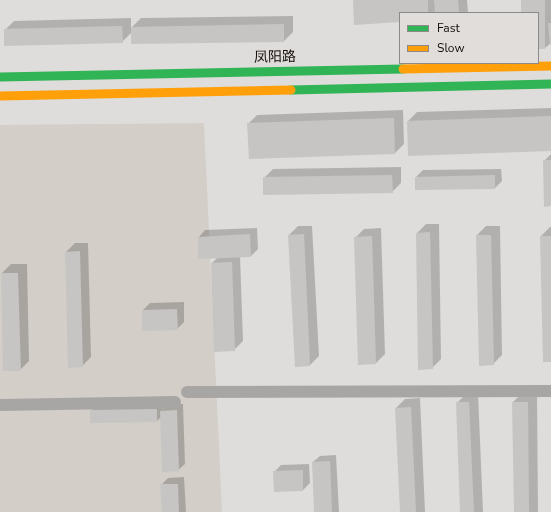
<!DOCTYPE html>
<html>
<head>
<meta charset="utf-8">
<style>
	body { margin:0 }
	#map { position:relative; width:551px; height:512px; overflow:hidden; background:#dfdddb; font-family:"Nunito Sans",sans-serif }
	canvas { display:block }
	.legend { position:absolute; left:399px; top:12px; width:140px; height:52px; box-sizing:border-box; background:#e0ddda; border:1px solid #8c8a88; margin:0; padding:5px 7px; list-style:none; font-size:12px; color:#0f0e0d }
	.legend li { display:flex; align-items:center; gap:8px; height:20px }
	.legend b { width:20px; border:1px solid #8c8a88 }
</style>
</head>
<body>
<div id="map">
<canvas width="551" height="512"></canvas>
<ul class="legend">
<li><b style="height:5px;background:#30b455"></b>Fast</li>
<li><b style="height:5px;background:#ff9f0a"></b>Slow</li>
</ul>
</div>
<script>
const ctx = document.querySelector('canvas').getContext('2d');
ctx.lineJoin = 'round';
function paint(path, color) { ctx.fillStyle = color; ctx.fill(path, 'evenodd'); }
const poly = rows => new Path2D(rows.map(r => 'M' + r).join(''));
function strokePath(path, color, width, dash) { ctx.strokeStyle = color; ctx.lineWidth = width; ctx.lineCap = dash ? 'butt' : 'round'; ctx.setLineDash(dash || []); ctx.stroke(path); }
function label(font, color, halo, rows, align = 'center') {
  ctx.font = font + ' "Nunito Sans","Noto Sans SC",sans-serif'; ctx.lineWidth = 3.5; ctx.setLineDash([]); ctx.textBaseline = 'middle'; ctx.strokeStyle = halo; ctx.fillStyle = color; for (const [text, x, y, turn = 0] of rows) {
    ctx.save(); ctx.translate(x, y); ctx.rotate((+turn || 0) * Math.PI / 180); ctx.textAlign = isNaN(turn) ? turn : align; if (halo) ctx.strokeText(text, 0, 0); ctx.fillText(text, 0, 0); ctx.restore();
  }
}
paint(poly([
	[204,123,222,512,0,512,0,125]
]), '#d3cec8');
paint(poly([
	[354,0,467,0,468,13,436,13,435,11,434,13,400,13,400,21],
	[522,0,551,0,551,47,551,43,545,48,538,48,538,13,522,13],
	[293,16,293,32,284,41,132,32,122,42,5,30,14,21,131,18,131,28,141,18],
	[551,108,551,150,408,121,417,112],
	[403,110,404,144,395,153,248,124,257,115],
	[551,154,551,205,544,161],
	[401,167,401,183,392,192,264,178,273,169],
	[501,169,502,181,495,188,416,177,423,170],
	[426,224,439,224,441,359,432,368,417,233],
	[298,226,312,226,319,356,310,365,296,366,289,235],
	[486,226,500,226,502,355,493,364,477,235],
	[550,227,551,227,551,361,541,236],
	[257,228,258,249,251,256,240,256,243,341,234,350,212,263,218,257,199,237,205,230],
	[381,228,385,354,376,363,359,364,355,238,364,229],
	[75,243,88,243,91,357,82,366,66,252],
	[11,264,27,264,29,361,20,370,2,273],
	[184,302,184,322,177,329,143,310,150,303],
	[478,393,483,512,461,512,457,403,466,394],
	[522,393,537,393,538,512,515,512,513,402],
	[420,398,425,512,401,512,396,408,405,399],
	[163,403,163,409,168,404,183,404,185,464,178,470,161,417,157,421,91,411,98,404],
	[336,455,339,512,315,512,313,462,320,456],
	[309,464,310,483,303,490,274,472,281,465],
	[184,477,186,512,163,512,161,485,168,478]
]), '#0003');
paint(poly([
	[353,0,428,0,428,13,400,13,400,22,354,25],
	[434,0,458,0,459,13,435,13],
	[521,0,545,0,545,49,538,49,538,13,521,13],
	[548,23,551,23,551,45,550,45],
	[284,24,284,42,131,44,131,27],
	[122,26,123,43,4,46,4,29],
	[551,116,551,151,408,156,407,121],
	[394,118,395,154,249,159,247,123],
	[543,160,551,160,551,206,544,207],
	[392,175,393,193,263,195,263,177],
	[495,175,495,189,415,190,415,177],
	[430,232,433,369,418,370,416,233],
	[250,234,251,257,198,259,198,237],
	[304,234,310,366,295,367,288,235],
	[476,235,491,235,494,365,479,366],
	[372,236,376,364,358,365,354,237],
	[540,236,551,236,551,362,543,362],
	[80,251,83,367,68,368,65,252],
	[232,262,235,351,214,352,211,263],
	[1,273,18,273,21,371,3,371],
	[177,309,178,330,142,331,142,310],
	[456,402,469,402,474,512,460,512],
	[512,402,528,402,529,512,514,512],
	[411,407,416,512,400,512,395,408],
	[157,409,157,422,90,423,90,410],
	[177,410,179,471,162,472,160,411],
	[330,461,332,512,314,512,312,462],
	[303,470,303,491,274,492,273,471],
	[160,484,178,484,179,512,162,512]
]), '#c6c5c3');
strokePath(poly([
	[187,392,551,391],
	[0,405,175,402]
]), '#a8a6a5', 12);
strokePath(poly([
	[0,77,403,69],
	[291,90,551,84]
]), '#30b455', 9);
strokePath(poly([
	[403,69,551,66],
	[0,96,291,90]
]), '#ff9f0a', 9);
label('14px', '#0f0e0d', '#e0ddda', [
	["凤阳路",275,58,-1]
]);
</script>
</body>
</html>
